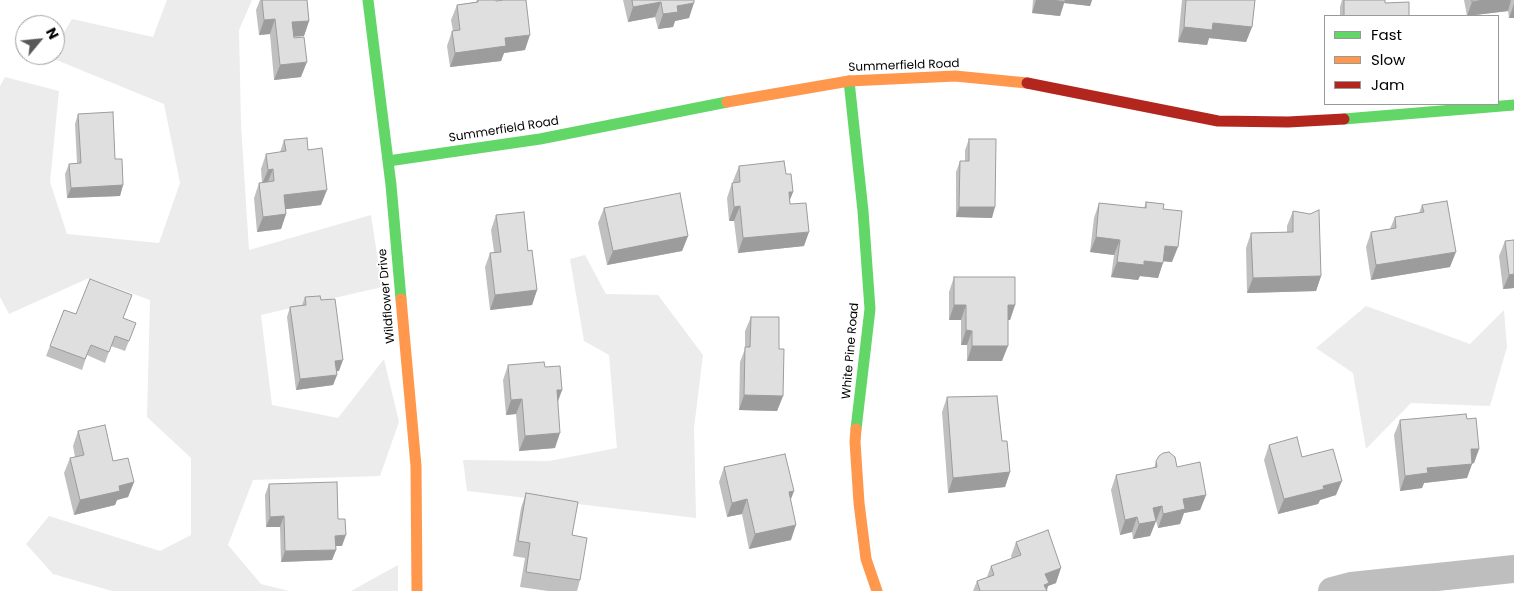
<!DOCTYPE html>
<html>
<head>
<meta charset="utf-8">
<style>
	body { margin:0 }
	#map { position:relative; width:1514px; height:591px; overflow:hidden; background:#fff; font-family:Poppins,sans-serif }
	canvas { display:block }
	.legend { position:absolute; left:1324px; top:15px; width:175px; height:90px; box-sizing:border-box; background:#fff; border:1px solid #999; margin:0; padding:6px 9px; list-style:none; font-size:15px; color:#000 }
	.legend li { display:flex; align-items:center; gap:10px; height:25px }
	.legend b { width:25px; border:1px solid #999 }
	.north { position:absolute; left:15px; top:15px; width:50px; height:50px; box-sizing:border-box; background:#fff; border:1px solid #999; border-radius:50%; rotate:62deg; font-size:14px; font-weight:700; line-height:20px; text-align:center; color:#000 }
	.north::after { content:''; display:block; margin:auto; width:18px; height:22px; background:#595959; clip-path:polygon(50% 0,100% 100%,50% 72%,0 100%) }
</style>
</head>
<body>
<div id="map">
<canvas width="1514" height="591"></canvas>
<ul class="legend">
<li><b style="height:6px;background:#63d668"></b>Fast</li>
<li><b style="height:6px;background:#ff974d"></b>Slow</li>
<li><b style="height:6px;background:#b3261e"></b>Jam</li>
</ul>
<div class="north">N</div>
</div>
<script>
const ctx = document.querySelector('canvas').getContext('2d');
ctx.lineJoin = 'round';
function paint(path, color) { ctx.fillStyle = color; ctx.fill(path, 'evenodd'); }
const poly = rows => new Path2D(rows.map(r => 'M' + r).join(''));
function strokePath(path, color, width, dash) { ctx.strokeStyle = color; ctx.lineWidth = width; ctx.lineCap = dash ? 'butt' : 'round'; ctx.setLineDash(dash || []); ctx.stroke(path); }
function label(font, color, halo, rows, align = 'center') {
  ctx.font = font + ' Poppins,sans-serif'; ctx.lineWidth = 4; ctx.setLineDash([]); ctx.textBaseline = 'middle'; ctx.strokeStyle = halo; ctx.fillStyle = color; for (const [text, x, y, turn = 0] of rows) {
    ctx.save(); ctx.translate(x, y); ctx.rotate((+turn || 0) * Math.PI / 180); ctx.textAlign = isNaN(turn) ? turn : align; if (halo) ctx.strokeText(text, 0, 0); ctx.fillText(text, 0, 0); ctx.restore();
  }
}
paint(poly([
	[167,0,252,0,239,30,241,124,249,250,371,215,382,287,261,315,272,405,338,418,384,359,399,422,380,476,253,480,228,545,261,584,289,591,112,591,53,574,26,544,49,516,160,551,191,535,191,458,147,417,150,300,89,278,9,314,0,297,0,86,5,77,59,91,50,182,67,234,159,243,180,183,164,104,49,57,50,55,55,55,55,47,72,19,153,37],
	[585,255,606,294,658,295,703,355,694,428,696,518,467,491,463,460,549,461,617,448,609,355,584,341,570,259],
	[1366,306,1470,344,1504,310,1507,347,1490,406,1411,403,1366,449,1353,373,1316,348],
	[398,565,398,591,351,591]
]), '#ececec');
strokePath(poly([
	[1332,591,1351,586,1514,569]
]), '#bebebe', 28);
strokePath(poly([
	[368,0,391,185,401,299],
	[849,81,863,211,870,309,856,429],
	[1344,119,1514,105],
	[388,161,540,139,727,102]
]), '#63d668', 11);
strokePath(poly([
	[727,102,849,81,955,76,1027,83],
	[401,299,416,466,417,591],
	[856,429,855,442,859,503,866,559,877,591]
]), '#ff974d', 11);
strokePath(poly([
	[1027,83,1218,121,1288,122,1344,119]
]), '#b3261e', 11);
paint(poly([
	[260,0,307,0,309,21,304,36,294,37,301,77,274,80,270,34,259,35,256,10],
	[477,0,496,0,525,50,504,53,501,61,450,67,447,46,452,31,453,31,451,20,457,5,476,2],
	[623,0,694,0,689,18,675,21,673,27,658,29,655,17,628,22],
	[1033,0,1092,0,1090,6,1064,3,1060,16,1032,13],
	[1182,0,1255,0,1252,27,1246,42,1209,38,1207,45,1178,42],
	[1342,0,1385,0,1385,3,1409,16,1340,16,1340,7],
	[1464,0,1514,0,1514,18,1509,18,1508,11,1467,16],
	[78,114,115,159,123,185,120,196,67,198,65,174,69,164,77,163,75,124],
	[969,139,992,218,956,217,956,172,960,161,965,161,965,150],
	[284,140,308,150,321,205,286,209,286,214,281,229,257,232,254,198,259,183,262,183,261,169,266,154,280,152],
	[739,166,786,174,793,192,790,199,790,204,804,246,738,253,734,221,729,221,727,198,732,183,733,183,733,181],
	[1146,202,1163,209,1172,262,1163,261,1158,278,1140,276,1138,280,1111,277,1114,255,1090,252,1094,218,1099,203,1144,208],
	[1422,205,1450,267,1371,280,1366,247,1371,232,1390,229,1395,217,1419,213],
	[604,208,688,236,682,251,607,265,598,223],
	[1293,211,1321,276,1316,291,1247,293,1246,248,1251,233,1287,232,1287,226],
	[496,215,528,251,537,290,532,305,490,310,485,267,490,253,494,252,491,230],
	[1505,241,1514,288,1503,289,1499,256],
	[954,277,1015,305,1010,320,1008,320,1002,361,967,361,967,345,961,345,961,320,949,320,949,292],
	[305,297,321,300,339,371,336,371,337,375,333,385,296,390,287,317,290,307,302,305],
	[64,310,76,314,123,318,136,323,125,351,111,346,105,363,87,355,82,370,46,356],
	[751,317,779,349,783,396,777,411,739,410,740,362,745,349,745,331],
	[508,365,545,367,562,390,558,402,555,448,519,451,516,414,506,415,503,380],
	[947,397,1002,441,1010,472,1005,487,948,493,942,412],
	[1467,419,1479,449,1474,463,1472,464,1467,478,1424,483,1422,488,1400,491,1394,435,1400,420],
	[78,431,113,461,134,482,128,497,117,500,115,505,74,515,64,473,70,458,75,457,73,446],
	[1269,445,1302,457,1336,495,1320,500,1318,504,1278,514,1264,460],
	[1156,461,1177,467,1206,495,1200,510,1184,513,1180,524,1158,528,1156,521,1150,536,1133,539,1132,532,1120,535,1111,490,1116,475,1154,468],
	[724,467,794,491,791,499,791,540,749,549,742,514,727,517,719,482],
	[269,484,338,519,342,546,336,546,336,550,332,560,281,562,280,527,266,527,265,495],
	[526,493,572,535,580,580,577,591,548,591,520,587,525,558,513,556,521,508],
	[1016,542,1056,583,1048,586,1047,591,973,591,977,581,987,577,991,566,1012,559,1011,556]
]), '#c0c0c0');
paint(poly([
	[1036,0,1092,0,1090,6,1064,3,1060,16,1032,13],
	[1484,0,1511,0,1508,11,1467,16,1472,2],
	[661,2,655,17,628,22,633,7],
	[694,3,689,18,675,21,673,27,658,29,663,14,677,6],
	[1514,4,1514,18,1509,18],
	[275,19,270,34,259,35,264,20],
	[309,21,304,36,287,37,292,22],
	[1213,23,1252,27,1246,42,1209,38,1207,45,1178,42,1184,27],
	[530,35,525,50,504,53,501,61,450,67,455,53,505,38],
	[307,62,301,77,274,80,280,65],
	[273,169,267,184,262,184,268,170],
	[123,185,120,196,67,198,71,188],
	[327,190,321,205,279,210,284,195],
	[789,192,793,192,787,207],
	[740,206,734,221,729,221,734,207],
	[959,207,995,207,992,218,956,217],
	[286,214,281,229,257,232,263,217],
	[809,232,804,246,738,253,743,238],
	[688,236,682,251,607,265,613,251],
	[1096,237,1120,240,1114,255,1090,252],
	[1165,246,1178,247,1172,262,1160,261],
	[1456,252,1450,267,1371,280,1376,265],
	[1144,261,1163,263,1158,278,1140,276,1138,280,1111,277,1117,262],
	[1514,274,1514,288,1503,289,1509,275],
	[1321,276,1316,291,1247,293,1253,278],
	[537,290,532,305,490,310,495,295],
	[954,305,966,305,961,320,949,320],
	[1008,305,1015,305,1010,320,1002,320],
	[966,330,972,331,967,345,961,345],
	[972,346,1008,346,1002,361,967,361],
	[343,360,339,371,331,372,335,361],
	[337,375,333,385,296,390,300,379],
	[557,390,562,390,556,405],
	[744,395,783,396,777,411,739,410],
	[522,399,516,414,506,415,511,400],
	[560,433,555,448,519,451,525,436],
	[1471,449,1479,449,1474,463,1465,464],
	[1472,464,1467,478,1424,483,1422,488,1400,491,1405,476,1427,468],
	[1010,472,1005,487,948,493,953,478],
	[1342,481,1336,495,1320,500,1318,504,1278,514,1284,499,1323,486],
	[134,482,128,497,117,500,115,505,74,515,80,500,119,486],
	[794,491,788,506,789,492],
	[1206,495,1200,510,1184,513,1180,524,1158,528,1163,514,1183,499],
	[747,499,742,514,727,517,732,503],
	[1162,506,1156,521,1150,522,1156,521,1150,536,1133,539,1139,524,1153,508],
	[284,516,280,527,266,527,270,517],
	[1137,517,1132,532,1120,535,1125,520],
	[796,525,791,540,749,549,755,534],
	[346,535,342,546,332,546,335,536],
	[336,550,332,560,281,562,285,551],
	[1061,568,1056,583,1048,586,1046,591,1042,591,1045,574]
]), '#9c9c9c');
const building = poly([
	[262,0,307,0,309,21,292,22,294,38,304,37,307,62,280,65,275,19,264,20,262,0],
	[478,0,496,0,496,1,504,0,526,0,530,35,505,38,506,46,455,53,452,31,460,30,457,5,478,2,478,0],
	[632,0,694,0,694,3,677,6,678,12,663,14,661,2,633,7,632,0],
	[1052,0,1065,0,1065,2,1052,0],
	[1186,0,1255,0,1252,27,1213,23,1212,30,1184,27,1186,0],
	[1344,0,1385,0,1385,3,1409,2,1409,16,1344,16,1344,0],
	[1472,0,1484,0,1472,2,1472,0],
	[113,112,115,159,122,159,123,185,71,188,69,164,81,163,78,114,113,112],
	[307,138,308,150,322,148,327,190,284,195,286,214,263,217,259,183,274,181,273,169,268,170,266,154,286,151,284,140,307,138],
	[969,139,996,139,995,207,959,207,960,161,969,161,969,139],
	[784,161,786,174,791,174,793,192,789,192,790,204,806,203,809,232,743,238,740,206,734,207,732,183,740,182,739,166,784,161],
	[680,193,688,236,613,251,604,208,680,193],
	[1447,201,1456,252,1376,265,1371,232,1396,228,1395,217,1424,212,1422,205,1447,201],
	[1146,202,1164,204,1163,209,1182,211,1178,247,1165,246,1163,263,1144,261,1144,265,1117,262,1120,240,1096,237,1099,203,1146,208,1146,202],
	[1319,210,1321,276,1253,278,1251,233,1293,232,1293,211,1310,214,1319,210],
	[524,212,528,251,532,250,537,290,495,295,490,253,501,252,496,215,524,212],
	[1514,240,1514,274,1509,275,1505,241,1514,240],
	[954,277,1015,277,1015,305,1008,305,1008,346,972,346,972,331,966,330,966,305,954,305,954,277],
	[90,279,132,295,123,318,136,323,129,341,115,336,109,352,91,345,85,359,50,346,64,310,76,314,90,279],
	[320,296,321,300,335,299,343,360,335,361,337,375,300,379,290,307,306,305,305,297,320,296],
	[751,317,779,317,779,349,784,349,783,396,744,395,745,347,750,347,751,317],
	[544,362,545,367,560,366,562,390,557,390,560,433,525,436,522,399,511,400,508,365,544,362],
	[997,396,1002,441,1007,441,1010,472,953,478,947,397,997,396],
	[1466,414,1467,419,1476,418,1479,449,1471,449,1472,464,1427,468,1428,473,1405,476,1400,420,1466,414],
	[105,425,113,461,128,458,134,482,119,486,120,491,80,500,70,458,84,455,78,431,105,425],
	[1297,437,1302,457,1333,449,1342,481,1323,486,1324,489,1284,499,1269,445,1297,437],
	[1169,452,1175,457,1177,467,1200,462,1206,495,1183,499,1185,509,1163,514,1162,506,1153,508,1156,521,1139,524,1137,517,1125,520,1116,475,1157,467,1156,461,1159,456,1163,453,1169,452],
	[785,454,794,491,789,492,796,525,755,534,747,499,732,503,724,467,785,454],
	[337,482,338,519,345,519,346,535,335,536,336,550,285,551,284,516,270,517,269,484,337,482],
	[526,493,578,502,572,535,587,538,580,580,526,572,530,543,518,541,526,493],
	[1048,530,1061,568,1045,574,1049,583,1044,585,1047,591,980,591,977,581,994,575,991,566,1021,555,1016,542,1048,530]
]);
paint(building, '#dfdfdf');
strokePath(building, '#9c9c9c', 1);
label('12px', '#000', '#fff', [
	["Summerfield Road",904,66,-2],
	["Summerfield Road",504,130,-9],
	["Wildflower Drive",387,296,-95],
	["White Pine Road",851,351,-85]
]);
</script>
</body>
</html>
